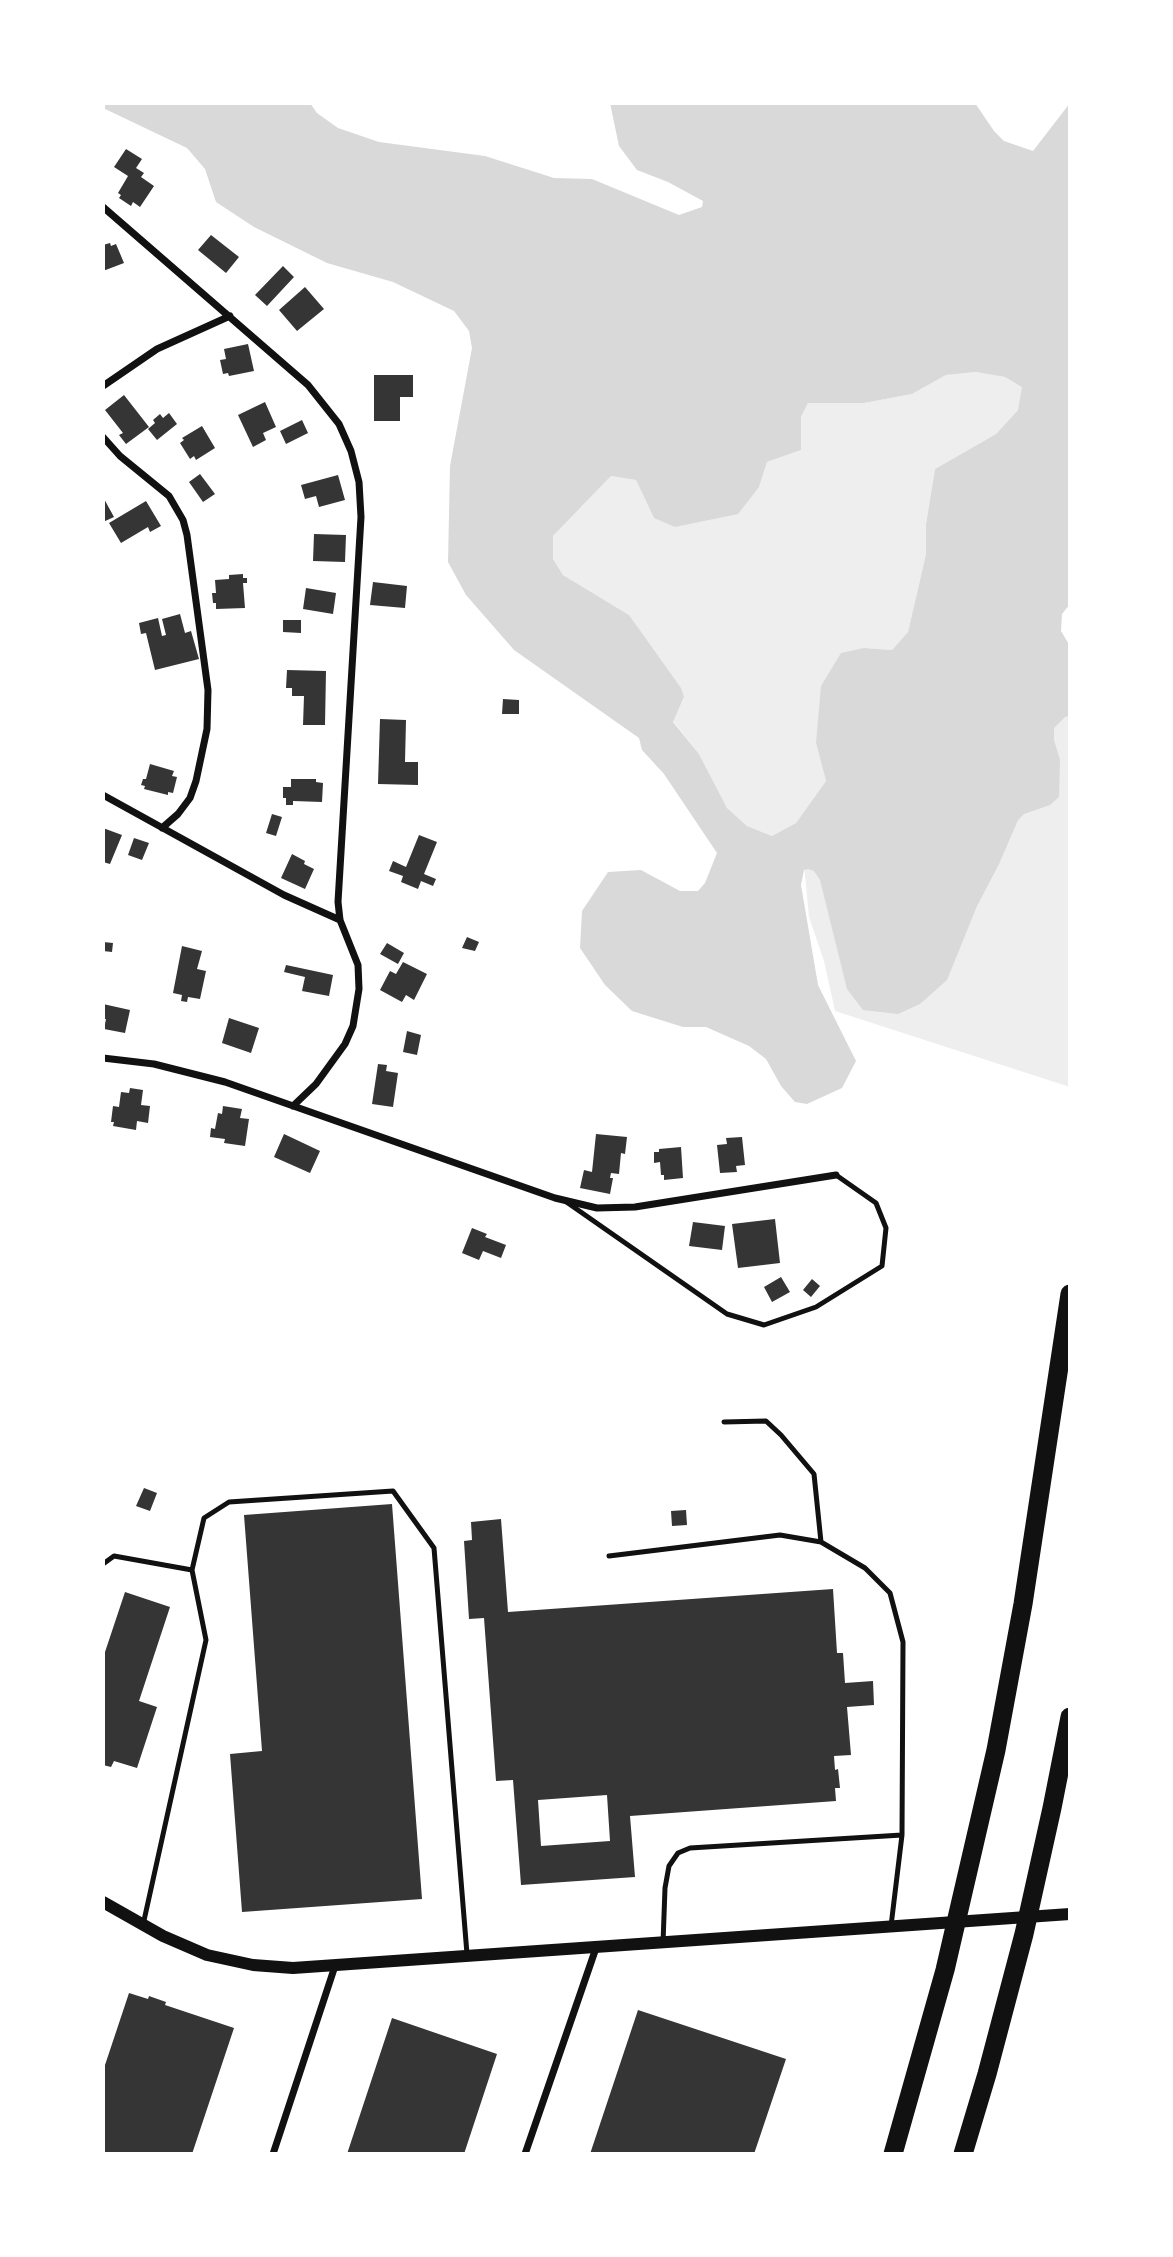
<!DOCTYPE html>
<html>
<head>
<meta charset="utf-8">
<style>
	body { margin:0 }
	#map { position:relative; width:1173px; height:2257px; overflow:hidden; background:#fff; font-family:Poppins,sans-serif }
	canvas { display:block }
	.frame { position:absolute; inset:0; border:105px solid #fff; pointer-events:none }
</style>
</head>
<body>
<div id="map">
<canvas width="1173" height="2257"></canvas>
<div class="frame"></div>
</div>
<script>
const ctx = document.querySelector('canvas').getContext('2d');
ctx.lineJoin = 'round';
function paint(path, color) { ctx.fillStyle = color; ctx.fill(path, 'evenodd'); }
const poly = rows => new Path2D(rows.map(r => 'M' + r).join(''));
function strokePath(path, color, width, dash) { ctx.strokeStyle = color; ctx.lineWidth = width; ctx.lineCap = dash ? 'butt' : 'round'; ctx.setLineDash(dash || []); ctx.stroke(path); }
paint(poly([
	[976,372,1005,377,1023,387,1018,410,996,434,935,469,926,524,926,554,908,632,892,650,864,648,816,743,826,781,796,823,772,836,747,826,727,808,699,754,673,721,684,698,629,615,563,575,553,559,553,536,611,476,636,480,654,518,759,487,767,462,801,450,801,417,808,403,864,403,912,394,946,375],
	[1070,677,1070,1087,835,1011,824,961,809,917,803,854]
]), '#eee');
paint(poly([
	[103,103,310,103,317,113,338,128,379,142,485,156,554,178,592,179,679,215,702,207,703,201,668,182,637,170,619,146,610,103,975,103,994,131,1004,141,1033,151,1070,103,1070,604,1062,614,1061,631,1070,646,1070,716,1065,717,1054,728,1054,740,1060,760,1059,797,1050,805,1024,814,1018,820,999,864,977,906,947,980,920,1004,898,1014,863,1010,847,989,820,880,814,871,808,869,804,870,801,885,818,985,856,1061,842,1088,807,1104,795,1102,781,1086,766,1059,749,1046,706,1027,683,1027,632,1011,605,985,580,948,582,911,608,872,641,870,680,891,698,891,705,883,717,853,664,774,642,750,639,738,514,650,466,595,448,562,450,466,472,348,469,331,454,311,393,282,327,263,254,227,216,202,205,169,187,148,103,108],
	[976,372,1005,377,1022,387,1018,410,996,434,935,469,926,524,926,554,908,632,892,650,864,648,841,653,821,686,816,743,826,781,796,823,772,836,747,826,727,808,699,754,673,722,684,697,681,688,629,615,563,575,553,559,553,536,611,476,636,480,654,518,675,527,738,514,759,487,767,462,801,450,801,417,808,403,864,403,912,394,946,375]
]), '#d9d9d9');
paint(poly([
	[126,149,142,159,136,168,144,173,141,177,154,186,140,207,133,202,131,206,119,198,121,195,118,193,128,176,114,167],
	[211,235,239,257,226,273,198,250],
	[110,243,111,246,116,244,124,263,103,271,103,245],
	[283,266,294,277,267,306,255,295],
	[305,287,324,309,297,331,279,310],
	[248,344,254,371,229,376,228,373,223,374,220,360,226,359,224,349],
	[374,375,413,375,413,397,400,397,400,421,374,421],
	[124,395,149,427,126,444,119,435,123,433,105,410],
	[265,402,276,427,263,433,266,440,253,447,238,415],
	[169,413,177,424,157,440,148,429,155,423,153,420,160,414,163,418],
	[302,420,308,433,286,444,280,431],
	[202,426,215,448,196,460,194,456,190,459,180,443,184,440,182,438],
	[200,474,215,494,203,502,189,482],
	[338,475,345,500,319,507,316,496,305,499,301,485],
	[103,497,114,517,103,522],
	[146,501,161,526,150,532,148,527,121,543,109,523],
	[314,534,346,535,345,562,313,561],
	[243,574,243,578,247,578,247,583,243,583,245,608,216,609,216,603,213,603,212,593,216,593,215,580,229,579,229,575],
	[373,582,407,586,405,608,370,605],
	[306,588,336,593,333,614,303,609],
	[180,614,185,633,191,631,199,659,155,670,146,633,141,634,139,623,158,618,162,636,166,635,162,619],
	[283,620,301,620,301,633,283,632],
	[287,670,326,671,325,725,303,725,304,696,292,696,292,688,286,688],
	[503,699,519,700,519,714,502,714],
	[380,719,406,720,405,762,418,762,418,785,378,784],
	[150,764,174,771,172,776,177,777,173,793,168,792,168,795,144,789,145,786,141,785,143,779,146,779],
	[291,779,316,779,316,782,323,783,322,802,293,801,293,805,286,805,286,798,283,798,283,787,291,787],
	[272,814,282,817,276,836,266,833],
	[103,828,122,835,110,864,103,862],
	[419,835,437,842,424,874,436,879,433,886,421,881,418,889,401,882,403,876,389,871,393,861,406,867],
	[134,838,149,843,142,860,128,855],
	[292,854,305,861,304,864,314,869,305,889,281,878],
	[467,937,479,942,475,951,462,948],
	[103,942,113,943,112,952,103,951],
	[387,943,404,953,398,964,380,954],
	[182,946,202,951,197,969,206,971,200,999,188,997,187,1002,181,1001,182,995,173,993],
	[403,962,427,974,414,1000,406,995,402,1002,380,990,390,971,396,974],
	[286,965,333,975,329,996,302,991,305,977,284,972],
	[103,1004,130,1010,125,1033,104,1029,106,1019,103,1019],
	[229,1018,259,1028,251,1053,222,1043],
	[407,1031,421,1035,417,1055,403,1052],
	[378,1064,387,1065,386,1071,398,1073,393,1107,372,1104],
	[130,1088,143,1090,141,1105,150,1106,148,1123,137,1121,136,1130,113,1126,114,1122,111,1122,113,1106,119,1107,121,1092,129,1093],
	[223,1106,242,1109,240,1118,249,1119,245,1146,224,1143,225,1139,210,1137,211,1128,215,1129,218,1113,222,1114],
	[284,1134,320,1151,310,1173,274,1157],
	[596,1134,627,1137,625,1154,621,1153,619,1174,611,1173,610,1178,613,1178,610,1194,580,1188,584,1170,592,1172],
	[742,1137,745,1165,736,1166,737,1172,720,1173,717,1145,727,1144,726,1138],
	[681,1147,683,1178,664,1180,664,1175,661,1175,660,1162,654,1163,654,1152,659,1152,659,1149],
	[775,1219,780,1263,738,1268,732,1224],
	[693,1222,725,1226,722,1250,689,1246],
	[472,1228,487,1234,485,1237,506,1245,501,1258,483,1251,479,1260,462,1253],
	[781,1277,790,1292,772,1302,764,1287],
	[812,1279,820,1286,811,1297,803,1290],
	[144,1488,157,1493,150,1511,136,1506],
	[392,1504,422,1899,242,1912,230,1754,262,1751,244,1515],
	[686,1510,687,1525,672,1526,671,1511],
	[501,1519,508,1612,833,1589,837,1653,843,1653,845,1683,873,1681,874,1705,847,1707,851,1755,834,1756,835,1770,838,1769,840,1788,835,1788,836,1801,630,1816,635,1877,521,1885,513,1780,496,1781,484,1618,469,1619,464,1541,472,1540,471,1522],
	[607,1795,610,1841,541,1846,538,1800],
	[125,1592,170,1607,139,1701,157,1707,137,1768,114,1761,111,1767,103,1765,103,1658],
	[129,1993,148,1999,149,1996,166,2002,165,2005,234,2028,192,2154,103,2154,103,2071],
	[638,2010,786,2059,754,2154,590,2154],
	[392,2018,497,2054,464,2154,347,2154]
]), '#353535');
strokePath(poly([
	[565,1201,727,1314,764,1325,816,1307,882,1266,886,1228,876,1203,836,1175],
	[724,1422,766,1421,781,1435,814,1474,821,1542],
	[609,1556,780,1535,821,1542,865,1568,890,1593,903,1642,902,1835,891,1926],
	[103,1564,114,1556,192,1570,206,1640,143,1925],
	[192,1570,204,1518,229,1502,393,1491,434,1548,467,1954],
	[663,1943,665,1888,669,1866,678,1853,690,1848,902,1835]
]), '#111', 5);
strokePath(poly([
	[103,207,308,385,339,424,351,451,359,482,361,517,338,902,340,920,358,965,359,989,353,1026,345,1044,316,1084,293,1106],
	[103,386,157,349,230,316],
	[103,437,120,456,169,496,183,520,187,535,208,690,207,729,196,781,190,798,178,814,162,828],
	[103,795,284,895,340,920],
	[103,1058,154,1064,225,1082,555,1198,597,1208,635,1207,836,1175],
	[273,2154,335,1966],
	[525,2154,596,1948]
]), '#111', 7);
strokePath(poly([
	[103,1902,163,1936,207,1955,253,1965,293,1968,1070,1914]
]), '#111', 12);
strokePath(poly([
	[893,2154,945,1970,996,1750,1023,1604,1070,1294],
	[963,2154,987,2074,1024,1934,1052,1808,1070,1717]
]), '#111', 19);
</script>
</body>
</html>
